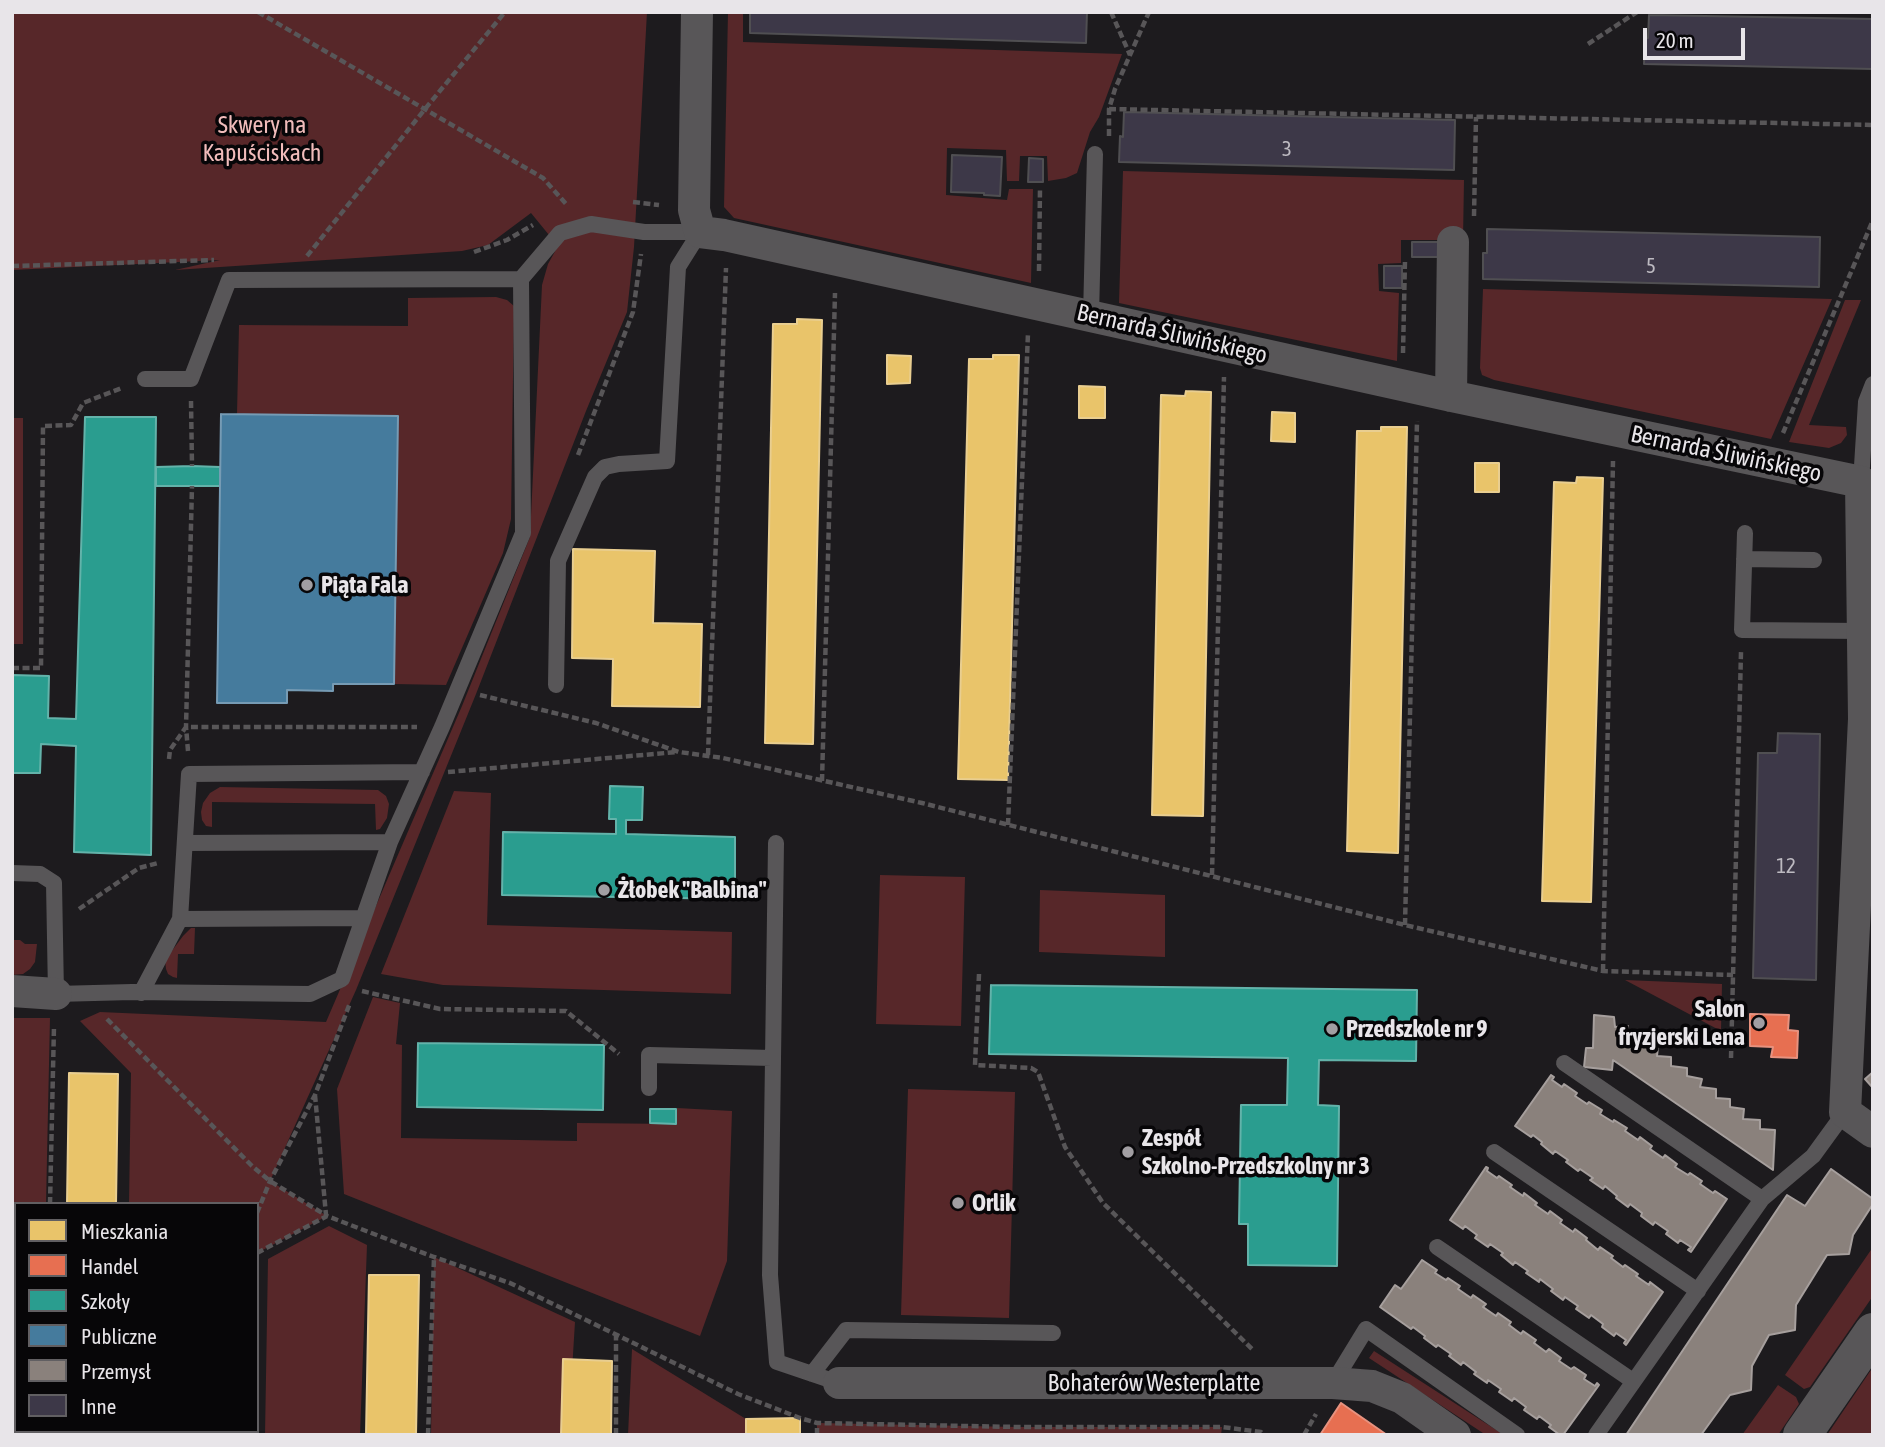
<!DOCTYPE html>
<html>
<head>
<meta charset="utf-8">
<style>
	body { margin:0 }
	#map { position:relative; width:1885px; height:1447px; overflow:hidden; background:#1d1b1e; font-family:"Asap Condensed",sans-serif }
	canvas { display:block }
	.frame { position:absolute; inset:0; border:14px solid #e8e5e9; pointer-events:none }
	.legend { position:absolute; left:14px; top:1202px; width:245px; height:231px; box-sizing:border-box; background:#070608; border:2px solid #615f62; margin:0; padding:9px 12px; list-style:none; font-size:21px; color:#e8e5e9 }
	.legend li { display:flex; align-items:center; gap:14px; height:35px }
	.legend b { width:35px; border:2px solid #615f62 }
	.scale { position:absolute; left:1643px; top:28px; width:102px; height:32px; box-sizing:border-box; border:4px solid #e8e5e9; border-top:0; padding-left:9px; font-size:21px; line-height:24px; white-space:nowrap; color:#e8e5e9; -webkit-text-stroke:5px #070608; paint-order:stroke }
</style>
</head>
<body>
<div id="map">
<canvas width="1885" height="1447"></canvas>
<div class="frame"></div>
<ul class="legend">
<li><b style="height:19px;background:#e9c46a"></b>Mieszkania</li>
<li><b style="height:19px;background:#e76f51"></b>Handel</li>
<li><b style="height:19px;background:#2a9d8f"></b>Szkoły</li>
<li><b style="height:19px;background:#457b9d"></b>Publiczne</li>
<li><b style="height:19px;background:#8a817c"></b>Przemysł</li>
<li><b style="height:19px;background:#3d3848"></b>Inne</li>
</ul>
<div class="scale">20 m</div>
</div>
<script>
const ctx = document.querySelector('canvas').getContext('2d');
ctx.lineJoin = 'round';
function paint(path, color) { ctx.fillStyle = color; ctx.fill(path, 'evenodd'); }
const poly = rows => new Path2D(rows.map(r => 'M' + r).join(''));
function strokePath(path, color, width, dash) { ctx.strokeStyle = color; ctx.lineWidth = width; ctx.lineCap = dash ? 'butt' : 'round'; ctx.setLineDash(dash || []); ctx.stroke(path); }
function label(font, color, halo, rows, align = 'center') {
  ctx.font = font + ' "Asap Condensed",sans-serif'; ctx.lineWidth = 7; ctx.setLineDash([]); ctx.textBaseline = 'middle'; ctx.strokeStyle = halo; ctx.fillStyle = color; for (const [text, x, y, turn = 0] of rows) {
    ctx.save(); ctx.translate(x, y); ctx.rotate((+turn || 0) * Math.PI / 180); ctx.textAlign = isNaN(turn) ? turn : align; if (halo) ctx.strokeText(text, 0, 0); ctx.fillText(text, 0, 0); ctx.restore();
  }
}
paint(poly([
	[12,12,647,12,634,247,627,312,586,411,476,694,356,990,270,1181,327,1216,257,1253,257,1204,129,1204,131,1073,80,1021,100,1012,326,1022,462,706,530,537,542,285,548,264,558,246,531,213,488,245,462,251,175,270,220,260,12,270],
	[728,12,743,12,743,42,1122,54,1099,117,1090,132,1077,173,1066,178,1048,181,1047,156,1020,156,1019,181,1007,181,1006,150,947,148,946,195,1007,200,1009,189,1033,189,1031,283,734,218,724,207],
	[1123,171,1464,180,1463,240,1401,240,1401,263,1378,264,1379,291,1399,293,1397,361,1119,303],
	[1483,289,1832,299,1771,439,1494,380,1482,375,1480,368],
	[496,297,507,300,514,306,511,519,503,553,446,685,394,684,398,417,237,414,239,325,408,326,408,298],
	[1845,300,1861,300,1809,425,1846,427,1847,435,1841,443,1829,448,1789,442],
	[12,418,23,418,23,644,12,644],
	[220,787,378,790,386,796,389,804,387,818,380,829,376,830,375,804,212,802,212,827,206,826,202,820,201,812,203,803,210,793],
	[454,791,491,793,487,925,732,932,731,994,443,985,381,974],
	[880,875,965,877,961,1026,876,1024],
	[1040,890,1165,895,1165,957,1039,952],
	[191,928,195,928,194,954,178,954,177,978,173,977,168,974,166,969,165,960,183,936],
	[12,940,20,940,25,944,37,944,35,962,30,969,23,974,12,975],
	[1625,980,1722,984,1721,1031],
	[373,997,400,1003,396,1044,402,1045,401,1138,577,1141,577,1123,676,1124,677,1108,732,1111,727,1261,700,1336,344,1194,337,1089],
	[12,1018,50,1018,46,1204,16,1204,16,1431,41,1431,41,1435,12,1435],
	[908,1089,1015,1092,1009,1318,901,1315],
	[329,1226,367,1245,360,1435,265,1435,268,1259],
	[1873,1247,1873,1296,1810,1387,1804,1389,1785,1375],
	[434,1257,575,1322,568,1435,431,1435],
	[632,1349,746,1419,746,1435,628,1435],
	[1374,1351,1504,1435,1486,1435,1369,1358],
	[1873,1367,1873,1431,1870,1435,1827,1435],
	[1778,1385,1796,1397,1799,1404,1778,1435,1742,1435],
	[817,1423,1017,1427,1222,1427,1221,1435,817,1435],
	[126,1431,253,1431,253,1435,126,1435]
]), '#572729');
const homes = poly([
	[797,319,822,320,813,744,765,743,773,324,797,324,797,319],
	[887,355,911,356,910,383,887,384,887,355],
	[993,355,1019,355,1008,780,958,779,969,359,993,359,993,355],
	[1079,386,1105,387,1105,418,1079,418,1079,386],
	[1186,391,1211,392,1203,816,1152,815,1161,395,1185,396,1186,391],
	[1272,412,1295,413,1295,442,1271,441,1272,412],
	[1381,427,1407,427,1398,853,1347,851,1357,431,1381,431,1381,427],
	[1475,463,1499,463,1499,492,1475,492,1475,463],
	[1577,477,1603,478,1591,902,1542,901,1554,482,1576,483,1577,477],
	[573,549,655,551,653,623,702,624,700,707,612,706,613,659,572,658,573,549],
	[69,1073,118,1074,116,1204,67,1204,69,1073],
	[369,1275,419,1275,416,1435,366,1435,369,1275],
	[563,1359,612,1361,611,1435,561,1435,563,1359],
	[800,1418,800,1435,746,1435,746,1419,800,1418],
	[62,1431,112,1431,112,1435,62,1435,62,1431]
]);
paint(homes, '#e9c46a');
strokePath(homes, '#e9ce90', 2);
const shops = poly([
	[1750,1014,1789,1015,1788,1030,1798,1031,1797,1058,1771,1057,1773,1047,1750,1046,1750,1014],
	[1341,1403,1387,1435,1320,1435,1341,1403]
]);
paint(shops, '#e76f51');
strokePath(shops, '#e7927f', 2);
const schools = poly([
	[85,417,156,417,151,855,74,852,76,746,41,744,40,773,12,773,12,675,49,676,48,718,76,719,85,417],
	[192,466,220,467,220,486,156,486,156,467,192,466],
	[610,786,643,787,642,820,626,820,626,834,735,837,735,899,502,895,503,832,616,834,616,819,609,819,610,786],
	[991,985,1417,990,1416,1061,1319,1060,1318,1105,1339,1106,1337,1266,1248,1265,1248,1224,1239,1224,1241,1105,1287,1105,1288,1058,989,1054,991,985],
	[418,1043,604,1045,603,1110,417,1107,418,1043],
	[650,1109,676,1109,676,1124,650,1123,650,1109]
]);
paint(schools, '#2a9d8f');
strokePath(schools, '#63b3aa', 2);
const public = poly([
	[221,414,398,416,394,684,333,684,333,691,287,690,287,703,217,703,221,414]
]);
paint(public, '#457b9d');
strokePath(public, '#769bb4', 2);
const industry = poly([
	[1594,1015,1614,1017,1615,1027,1628,1026,1627,1035,1642,1036,1642,1045,1658,1047,1657,1056,1671,1057,1671,1066,1687,1068,1687,1076,1702,1079,1700,1087,1716,1089,1716,1098,1730,1099,1730,1107,1744,1109,1743,1119,1760,1120,1760,1129,1775,1130,1773,1170,1613,1060,1612,1070,1584,1067,1586,1048,1593,1048,1594,1015],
	[1873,1072,1873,1088,1865,1079,1873,1072],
	[1551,1075,1554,1077,1552,1080,1562,1087,1564,1084,1577,1093,1575,1096,1587,1104,1589,1102,1602,1110,1600,1114,1613,1122,1614,1120,1627,1128,1625,1131,1638,1140,1640,1137,1652,1146,1650,1149,1663,1158,1665,1155,1677,1164,1675,1167,1688,1175,1690,1173,1702,1181,1700,1184,1713,1193,1715,1191,1727,1199,1691,1252,1688,1250,1691,1247,1680,1240,1678,1243,1666,1234,1668,1231,1655,1222,1653,1225,1641,1216,1642,1213,1630,1204,1628,1207,1616,1198,1617,1196,1605,1186,1603,1189,1590,1180,1593,1178,1580,1169,1578,1171,1566,1162,1568,1160,1555,1151,1553,1154,1541,1144,1542,1142,1533,1135,1531,1137,1515,1126,1551,1075],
	[1486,1167,1488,1168,1487,1171,1497,1178,1499,1176,1512,1185,1510,1187,1523,1196,1524,1193,1537,1203,1535,1205,1548,1214,1550,1211,1562,1220,1560,1223,1573,1232,1575,1229,1587,1238,1586,1240,1598,1250,1600,1247,1613,1256,1611,1258,1623,1267,1625,1265,1638,1274,1636,1276,1649,1285,1650,1282,1663,1292,1626,1345,1624,1343,1626,1340,1616,1333,1614,1336,1602,1327,1603,1324,1591,1315,1589,1318,1576,1309,1578,1306,1565,1297,1563,1300,1551,1291,1553,1289,1540,1279,1539,1282,1526,1273,1528,1271,1515,1262,1513,1265,1501,1255,1503,1253,1490,1244,1488,1247,1475,1238,1477,1235,1465,1226,1463,1229,1450,1220,1486,1167],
	[1831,1169,1873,1199,1873,1204,1853,1235,1849,1254,1827,1255,1796,1305,1795,1330,1769,1335,1752,1366,1751,1390,1730,1395,1701,1435,1626,1435,1787,1195,1805,1206,1831,1169],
	[1422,1260,1437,1270,1435,1273,1446,1280,1448,1278,1460,1286,1458,1289,1471,1298,1473,1295,1486,1304,1483,1307,1496,1316,1498,1313,1511,1322,1509,1325,1521,1334,1523,1331,1536,1340,1534,1343,1546,1352,1549,1349,1561,1358,1559,1361,1571,1369,1574,1367,1586,1375,1584,1379,1595,1386,1597,1383,1599,1385,1563,1435,1560,1435,1549,1427,1551,1425,1539,1416,1537,1419,1524,1410,1526,1407,1514,1398,1512,1401,1499,1392,1501,1389,1488,1380,1487,1383,1474,1374,1476,1372,1463,1362,1461,1365,1449,1356,1451,1354,1438,1345,1436,1347,1424,1338,1425,1336,1413,1327,1411,1329,1380,1307,1395,1285,1401,1289,1422,1260]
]);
paint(industry, '#8a817c');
strokePath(industry, '#a69f9d', 2);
const building = poly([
	[750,12,1087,12,1086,43,750,33,750,12],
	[1649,15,1873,19,1873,69,1644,64,1645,38,1648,38,1649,15],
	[1124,112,1455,120,1454,170,1119,162,1120,136,1123,137,1124,112],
	[952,155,1002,157,1000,196,984,195,984,193,951,192,952,155],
	[1029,158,1043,159,1043,182,1028,182,1029,158],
	[1487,229,1820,237,1819,287,1483,279,1483,253,1487,253,1487,229],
	[1412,242,1441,242,1442,257,1412,257,1412,242],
	[1384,266,1402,266,1402,288,1384,288,1384,266],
	[1778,733,1820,734,1816,980,1753,978,1758,753,1777,753,1778,733]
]);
paint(building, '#3d3848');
strokePath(building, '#504f52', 2);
strokePath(poly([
	[258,12,543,178,566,204,569,204],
	[1111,12,1130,55],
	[1588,44,1637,12],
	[1109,109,1873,125],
	[1109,136,1109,109,1115,89,1149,12],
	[633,202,659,205],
	[1474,216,1476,117],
	[474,252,507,240,533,225],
	[307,256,425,109,505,12],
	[12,266,214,260],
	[1039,271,1040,188],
	[1403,353,1405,260],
	[191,401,192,466],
	[1783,433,1873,220],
	[578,455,633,312,641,254],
	[12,668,41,668,43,426,71,425,83,403,122,388],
	[480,695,596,723,679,752,723,758,922,803,1405,925,1603,971,1733,975],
	[188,751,186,727,192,486],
	[708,755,726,268],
	[169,759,170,750,186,727,417,727],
	[448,772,677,752],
	[822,781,835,293],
	[1008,825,1028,333],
	[1212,875,1224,377],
	[79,909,139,868,158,863],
	[1405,925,1417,421],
	[1603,971,1613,461],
	[979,974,975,1065,1031,1068,1038,1072,1065,1147,1103,1203,1252,1349],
	[362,991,440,1009,566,1011,619,1054],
	[107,1019,252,1166,270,1181,327,1216],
	[1731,1058,1741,652],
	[315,1095,326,1215],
	[50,1204,54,1026],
	[257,1213,270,1181,315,1095,350,1003],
	[257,1253,327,1216,434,1257,510,1283,738,1394,800,1418,817,1423,1017,1427,1222,1427,1261,1432,1264,1435],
	[44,1435,44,1431],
	[166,1435,168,1431],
	[428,1435,434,1257],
	[616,1435,616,1336],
	[817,1435,817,1423],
	[1304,1435,1316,1414]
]), '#585658', 4.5, [7, 3.5]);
strokePath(poly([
	[1091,316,1095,154],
	[145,379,191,379,229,280,521,279],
	[1861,482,1866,402,1873,384],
	[1745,533,1742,630,1863,631],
	[1744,559,1814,560],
	[556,685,558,561,595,477,605,467,619,464,667,461,678,267,700,232],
	[185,843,390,842],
	[776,843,770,1275,777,1362,839,1383],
	[12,873,40,874,54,883,56,994,132,992,310,994,342,979,390,842,442,727,523,533,521,279,560,233,591,224,644,232,700,232],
	[180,919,363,918],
	[141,993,180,919,189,774,422,772],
	[1564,1063,1762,1199],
	[649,1088,649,1055,772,1058],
	[1494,1152,1698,1291],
	[1437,1247,1633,1381],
	[812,1374,846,1330,1053,1333],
	[1333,1383,1366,1329,1517,1435],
	[1596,1435,1762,1199,1813,1156,1845,1112]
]), '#585658', 16);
strokePath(poly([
	[697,12,694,210,700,232,724,235,1451,396,1861,482,1864,719,1845,1112,1873,1132],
	[1451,396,1453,242],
	[12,991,56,994],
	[839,1383,1333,1383,1372,1386,1402,1398,1455,1435]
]), '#585658', 32);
strokePath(poly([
	[1802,1435,1873,1332]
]), '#585658', 38);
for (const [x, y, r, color] of [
	[307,585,7,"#a19ea2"],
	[604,890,7,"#a19ea2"],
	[1759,1023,7,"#a19ea2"],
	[1332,1029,7,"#a19ea2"],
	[1128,1152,7,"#a19ea2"],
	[958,1203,7,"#a19ea2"]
]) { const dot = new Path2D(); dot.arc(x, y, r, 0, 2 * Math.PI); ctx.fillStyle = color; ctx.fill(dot); strokePath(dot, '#070608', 2.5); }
label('21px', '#bdbac1', null, [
	["3",1287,149],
	["5",1651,266],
	["12",1786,866]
]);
label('24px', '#f1bcbb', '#070608', [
	["Skwery na",262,125],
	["Kapuściskach",262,153]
]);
label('24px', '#e8e5e9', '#070608', [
	["Bernarda Śliwińskiego",1172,334,13],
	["Bernarda Śliwińskiego",1726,454,12],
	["Bohaterów Westerplatte",1154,1383]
]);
label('bold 24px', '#e8e5e9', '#070608', [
	["Piąta Fala",321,585],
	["Żłobek \"Balbina\"",618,890],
	["Salon",1745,1009,"right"],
	["fryzjerski Lena",1745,1037,"right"],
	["Przedszkole nr 9",1346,1029],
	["Zespół",1142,1138],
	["Szkolno-Przedszkolny nr 3",1142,1166],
	["Orlik",972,1203]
], 'left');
</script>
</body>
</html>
